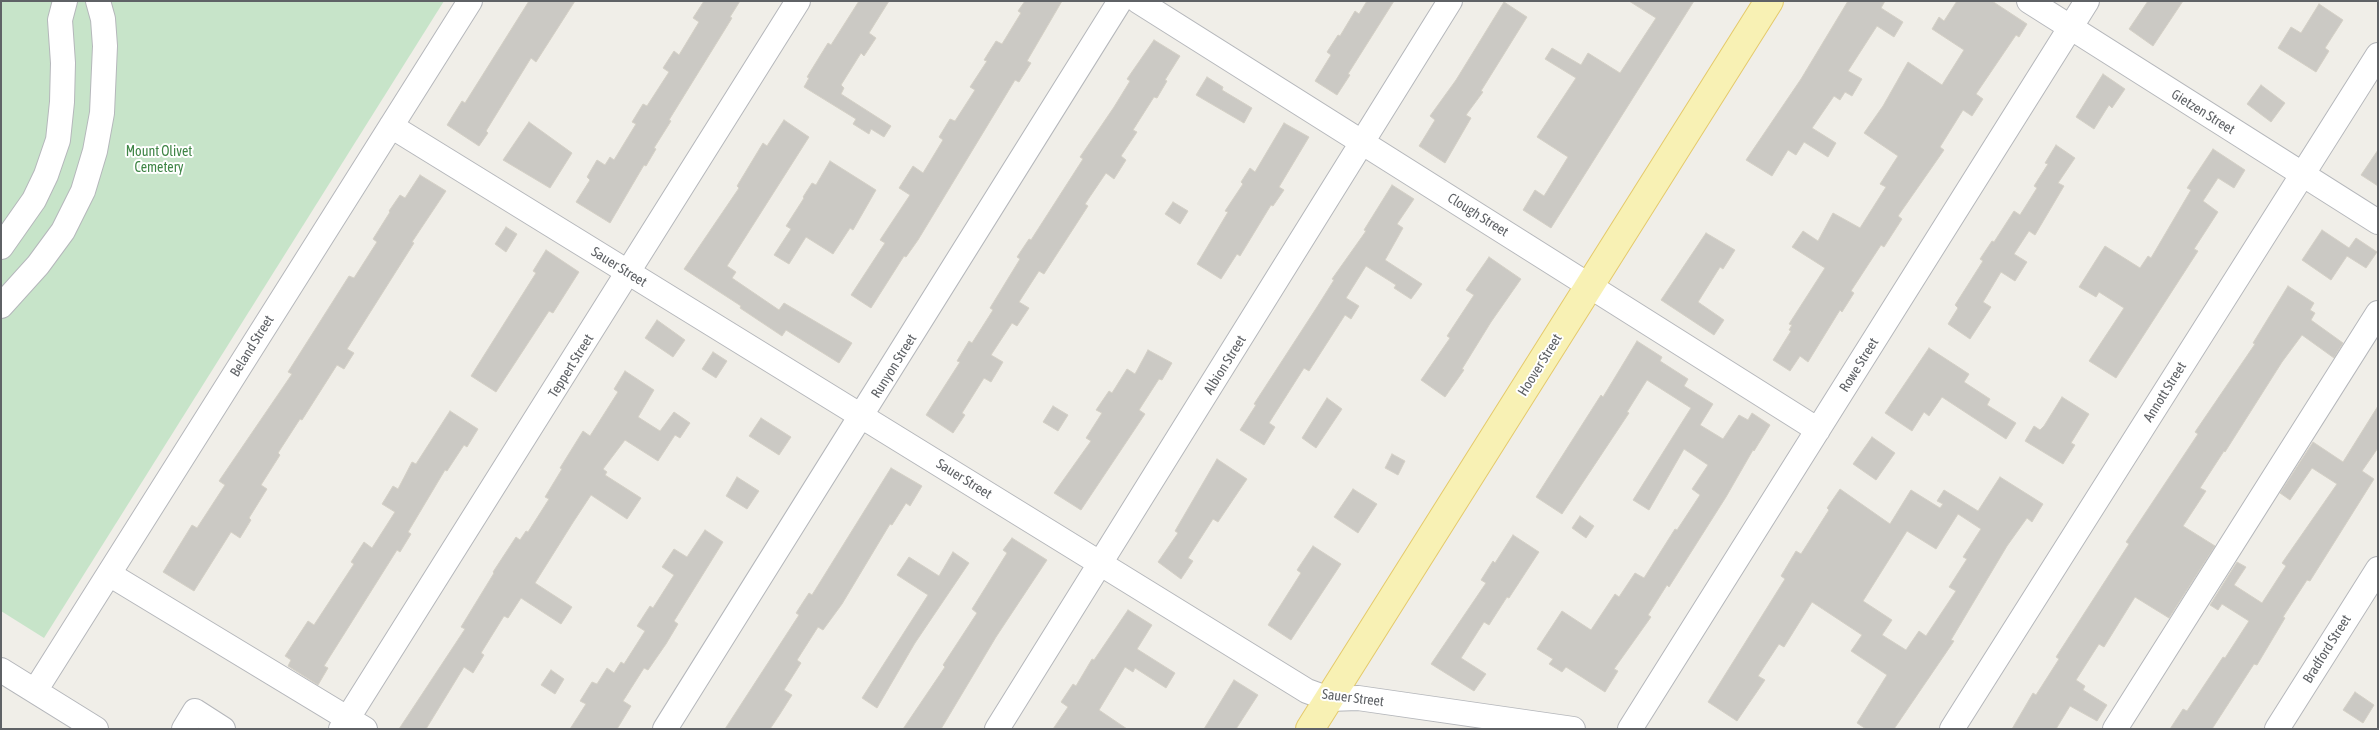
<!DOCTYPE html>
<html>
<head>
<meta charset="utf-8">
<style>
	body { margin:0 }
	#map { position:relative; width:2379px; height:730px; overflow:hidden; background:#f0eee8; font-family:"Asap Condensed",sans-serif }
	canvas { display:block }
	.frame { position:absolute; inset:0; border:2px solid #5f6266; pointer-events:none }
</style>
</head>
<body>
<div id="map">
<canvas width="2379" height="730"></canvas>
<div class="frame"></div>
</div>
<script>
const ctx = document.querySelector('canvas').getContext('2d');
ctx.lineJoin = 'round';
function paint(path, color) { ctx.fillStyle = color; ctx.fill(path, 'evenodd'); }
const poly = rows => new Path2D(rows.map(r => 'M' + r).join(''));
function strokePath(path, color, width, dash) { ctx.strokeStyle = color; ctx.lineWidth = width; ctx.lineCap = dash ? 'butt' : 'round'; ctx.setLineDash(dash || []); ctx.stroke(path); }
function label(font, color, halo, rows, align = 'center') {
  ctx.font = font + ' "Asap Condensed",sans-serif'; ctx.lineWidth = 4; ctx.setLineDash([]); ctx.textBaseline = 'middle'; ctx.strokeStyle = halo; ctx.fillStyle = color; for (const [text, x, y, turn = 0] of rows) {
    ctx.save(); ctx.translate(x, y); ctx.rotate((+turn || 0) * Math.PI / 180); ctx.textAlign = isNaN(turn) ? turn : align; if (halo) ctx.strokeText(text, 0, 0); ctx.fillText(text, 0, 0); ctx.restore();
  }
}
paint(poly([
	[1,1,444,1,44,638,1,611]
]), '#c7e4c9');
const building = poly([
	[529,1,575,1,536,62,531,58,486,131,488,133,479,146,447,125,462,101,465,103,529,1],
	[704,1,740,1,730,17,732,18,669,120,671,121,654,148,656,149,646,166,644,165,610,223,576,202,590,180,587,177,597,160,605,165,610,157,614,160,636,124,632,122,643,104,647,106,669,72,663,68,674,51,679,55,699,22,693,18,704,1],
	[859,1,889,1,869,33,876,38,864,56,861,53,841,85,844,88,841,94,891,126,884,137,871,129,869,134,853,124,856,119,804,87,809,78,807,77,828,43,831,45,859,1],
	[1025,1,1062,1,1027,61,1031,63,1019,82,1015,80,918,240,906,257,904,256,871,308,851,295,885,243,880,240,910,195,899,188,913,166,923,173,943,140,939,137,950,119,955,121,975,90,970,87,987,61,984,60,996,41,1002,44,1021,13,1018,11,1025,1],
	[1367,1,1394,1,1348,74,1350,75,1337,95,1315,81,1331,55,1327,52,1338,35,1340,36,1355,11,1359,14,1367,1],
	[1629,1,1694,1,1551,228,1523,210,1535,190,1544,196,1568,157,1537,137,1576,78,1545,59,1552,48,1581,65,1588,53,1620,73,1656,18,1629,1],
	[1848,1,1885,1,1881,8,1903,22,1894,37,1877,26,1848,71,1862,79,1852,96,1845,92,1840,100,1834,96,1812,128,1836,143,1828,157,1804,142,1796,155,1788,150,1772,176,1746,160,1801,79,1848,1],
	[1957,1,1992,1,2027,24,2019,37,2016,35,1976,94,1983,99,1972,116,1963,110,1940,147,1944,150,1898,216,1902,219,1884,247,1881,245,1851,291,1854,293,1842,312,1840,310,1808,362,1800,356,1790,371,1773,360,1791,331,1789,330,1792,325,1789,324,1825,268,1792,247,1803,231,1818,241,1833,213,1860,228,1886,187,1880,184,1898,156,1864,133,1883,106,1908,62,1942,85,1964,50,1932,29,1939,17,1944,21,1957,1],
	[2148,1,2183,1,2153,46,2129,29,2148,1],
	[1504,2,1527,17,1481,91,1483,92,1466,115,1471,118,1445,163,1419,146,1435,120,1430,116,1456,80,1504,2],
	[2319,4,2343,20,2325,48,2329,51,2316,72,2278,48,2291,27,2301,33,2319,4],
	[1154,40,1180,56,1165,80,1167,81,1157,98,1154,97,1133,130,1137,132,1121,156,1126,160,1114,179,1106,173,1085,204,1088,206,1044,274,1039,271,1019,302,1029,308,1017,326,1012,323,991,355,1003,362,991,382,984,378,962,413,965,415,953,433,926,415,960,362,957,361,969,341,972,343,993,310,990,308,1020,259,1017,257,1029,239,1031,240,1083,159,1080,157,1114,107,1130,81,1127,79,1154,40],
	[2103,74,2125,89,2112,108,2109,105,2094,129,2076,117,2103,74],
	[1207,77,1223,87,1222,90,1252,108,1244,123,1196,95,1207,77],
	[2261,85,2285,103,2271,122,2247,104,2261,85],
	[784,120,809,137,727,266,736,272,732,278,779,310,784,303,852,343,839,363,786,330,782,336,740,308,741,306,684,269,739,188,737,186,763,143,767,146,784,120],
	[529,122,572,153,550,188,503,160,529,122],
	[1284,123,1309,137,1279,187,1284,190,1273,206,1271,205,1240,256,1237,254,1221,279,1197,264,1228,212,1225,211,1243,184,1241,182,1250,168,1255,172,1284,123],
	[2056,145,2075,158,2058,183,2064,186,2035,235,2029,231,2014,254,2027,262,2015,281,2001,272,1983,302,1991,307,1970,339,1948,324,1958,308,1955,305,1983,261,1980,259,1992,241,1994,242,2014,211,2020,215,2037,188,2034,186,2048,164,2045,163,2056,145],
	[2213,149,2245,170,2234,188,2218,178,2203,201,2218,212,2194,249,2198,251,2116,378,2089,361,2124,308,2099,292,2096,297,2079,287,2105,246,2140,268,2148,256,2151,258,2191,190,2187,188,2213,149],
	[2378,150,2378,186,2361,175,2378,150],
	[830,161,876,190,853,230,850,228,833,254,806,237,789,264,774,255,791,229,786,226,804,198,803,197,812,183,816,185,830,161],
	[420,175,446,191,412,242,414,243,347,349,354,353,344,369,337,365,302,420,300,419,278,453,280,455,261,485,267,489,249,518,251,520,240,538,231,532,194,591,163,572,192,525,197,528,225,485,219,481,292,374,288,372,349,276,354,278,377,242,373,239,390,212,389,211,400,195,405,198,420,175],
	[1392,185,1414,199,1397,224,1403,228,1385,260,1422,284,1411,299,1394,288,1396,285,1366,266,1346,298,1359,306,1351,319,1345,315,1309,371,1304,368,1269,423,1275,427,1264,445,1240,430,1256,405,1254,404,1317,307,1334,280,1332,279,1366,231,1364,230,1392,185],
	[1173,202,1188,211,1180,224,1165,214,1173,202],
	[506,227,517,234,506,252,495,244,506,227],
	[2322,230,2349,248,2356,238,2377,252,2366,268,2347,256,2331,280,2302,260,2322,230],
	[1706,233,1735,250,1723,269,1720,267,1698,302,1724,320,1714,335,1661,300,1706,233],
	[546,250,579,272,553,313,549,311,496,392,471,376,536,273,533,271,546,250],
	[1489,257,1521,279,1491,322,1462,369,1464,370,1445,397,1421,380,1450,338,1447,336,1474,295,1466,290,1489,257],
	[2288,286,2314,303,2310,310,2315,313,2311,320,2343,343,2334,358,2302,335,2282,362,2225,452,2224,451,2200,488,2206,491,2183,526,2215,546,2169,618,2135,597,2104,647,2099,644,2076,680,2085,686,2083,690,2107,705,2097,721,2070,706,2056,729,2012,729,2033,693,2036,695,2059,659,2056,657,2129,544,2126,542,2198,434,2195,432,2255,344,2253,343,2288,286],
	[657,320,685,340,673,357,645,338,657,320],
	[1637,341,1662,357,1660,361,1688,379,1684,386,1713,404,1700,425,1723,439,1739,415,1748,420,1752,413,1770,425,1754,451,1753,450,1726,497,1669,587,1667,585,1648,615,1651,617,1614,669,1618,671,1605,692,1566,667,1562,672,1549,664,1553,659,1537,649,1562,611,1591,630,1615,594,1619,597,1635,573,1644,578,1675,529,1677,530,1700,495,1692,489,1708,465,1684,449,1649,510,1633,500,1691,408,1647,380,1627,412,1629,413,1562,514,1536,497,1601,395,1603,397,1637,341],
	[1929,348,1969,374,1964,382,1990,399,1987,405,2016,423,2006,439,1942,397,1929,416,1924,412,1912,431,1885,413,1929,348],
	[1148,350,1172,363,1162,380,1159,379,1139,410,1145,414,1081,510,1054,493,1091,441,1086,438,1102,413,1096,410,1109,391,1112,393,1127,369,1135,374,1148,350],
	[713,352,727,361,716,378,702,369,713,352],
	[625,371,654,390,638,417,660,431,674,412,690,423,680,438,675,435,658,461,625,440,603,469,607,472,605,475,641,498,627,519,591,495,572,524,535,583,572,607,561,624,521,598,508,618,504,616,481,653,484,655,473,673,464,667,426,729,399,729,465,629,461,627,494,573,493,572,516,537,520,540,526,531,528,532,549,499,545,497,562,469,560,468,583,431,590,436,618,392,614,389,625,371],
	[2062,397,2089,414,2071,443,2075,445,2063,464,2025,441,2034,426,2040,430,2044,426,2062,397],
	[1327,398,1342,409,1316,448,1302,438,1327,398],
	[1053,406,1068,415,1058,431,1043,422,1053,406],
	[2378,406,2378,448,2362,471,2374,479,2310,581,2307,580,2283,617,2285,618,2257,665,2254,664,2212,729,2170,729,2183,709,2187,711,2223,657,2225,658,2249,621,2222,604,2218,610,2210,605,2237,562,2246,567,2234,585,2262,603,2286,566,2282,563,2337,484,2312,468,2290,500,2280,493,2313,442,2343,462,2378,406],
	[450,411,478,429,467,447,464,445,447,471,445,470,408,532,411,534,400,552,397,550,324,666,328,668,318,685,288,666,291,660,285,656,308,621,314,625,354,564,351,562,364,542,372,548,395,512,382,504,393,486,398,489,412,462,416,464,450,411],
	[761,418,791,437,779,455,749,436,761,418],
	[1872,437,1895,453,1876,480,1853,464,1872,437],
	[1392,454,1405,461,1398,475,1385,468,1392,454],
	[1217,459,1247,479,1218,522,1213,519,1188,558,1193,561,1181,579,1158,562,1178,533,1175,531,1217,459],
	[891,468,922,486,910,506,906,503,892,525,890,524,842,604,823,630,818,627,797,660,801,663,784,690,792,695,780,714,770,729,725,729,799,615,796,613,809,593,812,595,891,468],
	[737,477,759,491,747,509,726,496,737,477],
	[2000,477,2043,504,2032,522,2027,518,2007,546,1951,640,1954,641,1894,729,1866,729,1857,723,1887,675,1851,651,1862,635,1812,602,1784,647,1779,644,1758,676,1765,680,1737,721,1708,702,1785,579,1781,576,1796,551,1801,554,1829,510,1827,508,1840,489,1890,524,1911,490,1940,508,1943,504,1937,501,1944,490,1978,511,2000,477],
	[1958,514,1981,529,1963,557,1967,559,1949,587,1956,591,1926,636,1919,631,1906,650,1882,635,1892,620,1863,601,1907,531,1936,549,1958,514],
	[1353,489,1377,504,1358,533,1334,517,1353,489],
	[1580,516,1594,526,1586,538,1572,528,1580,516],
	[705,530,723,542,674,621,678,624,666,644,648,670,644,668,623,701,631,706,617,729,570,729,586,704,580,701,592,682,597,684,607,668,614,673,621,662,624,664,645,631,637,626,650,606,653,608,674,575,662,567,674,549,687,557,705,530],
	[1513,535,1539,552,1509,598,1507,597,1489,625,1484,622,1461,658,1486,674,1474,691,1431,664,1486,583,1481,580,1493,561,1495,563,1513,535],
	[1012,538,1047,560,996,637,941,729,903,729,945,667,943,665,977,613,972,609,1007,553,1003,550,1012,538],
	[1313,546,1341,564,1291,640,1268,625,1301,573,1297,570,1313,546],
	[953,552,969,563,915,643,877,708,862,698,928,595,897,575,909,557,939,576,953,552],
	[1128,610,1152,625,1137,649,1175,673,1166,688,1135,668,1133,672,1125,667,1099,710,1127,729,1053,729,1068,707,1061,702,1073,684,1076,686,1092,659,1094,660,1128,610],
	[551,670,564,679,555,694,541,685,551,670],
	[1234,680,1258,695,1236,729,1204,729,1234,680],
	[2355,692,2374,705,2363,723,2343,710,2355,692]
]);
paint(building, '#cbc9c4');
strokePath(building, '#d4d0c6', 1);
const minor = poly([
	[1138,1,1818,430],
	[2029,1,2378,222],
	[391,126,1307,691,1329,699,1358,698,1573,729],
	[1,247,34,200,46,175,58,140,62,102,63,63,60,20,65,1],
	[1,306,38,265,63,231,83,191,95,151,102,113,105,46,103,19,98,1],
	[109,574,365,729],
	[1,670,96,729],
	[35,691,470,1],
	[184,729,195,711,223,729],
	[341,729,798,1],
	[665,729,1120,1],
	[997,729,1450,1],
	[1630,729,2087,1],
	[1952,729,2378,55],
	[2115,729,2378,313],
	[2277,729,2378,569]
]);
const major = poly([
	[1310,729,1769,1]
]);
strokePath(minor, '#b5b7bb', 26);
strokePath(major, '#e5ca6b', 30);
strokePath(minor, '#fff', 24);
strokePath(major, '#f8f1b4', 28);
label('14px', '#5f6266', '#fff', [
	["Gietzen Street",2203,112,32],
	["Clough Street",1478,215,32],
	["Sauer Street",619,267,32],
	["Beland Street",252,346,-58],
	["Albion Street",1225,365,-58],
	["Hoover Street",1540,365,-58],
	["Rowe Street",1859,365,-58],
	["Teppert Street",571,366,-58],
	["Runyon Street",894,366,-58],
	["Annott Street",2165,392,-58],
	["Sauer Street",964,479,32],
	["Bradford Street",2327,649,-58],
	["Sauer Street",1353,698,7]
]);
label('14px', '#3f8546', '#fff', [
	["Mount Olivet",159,152],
	["Cemetery",159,168]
]);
</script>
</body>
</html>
